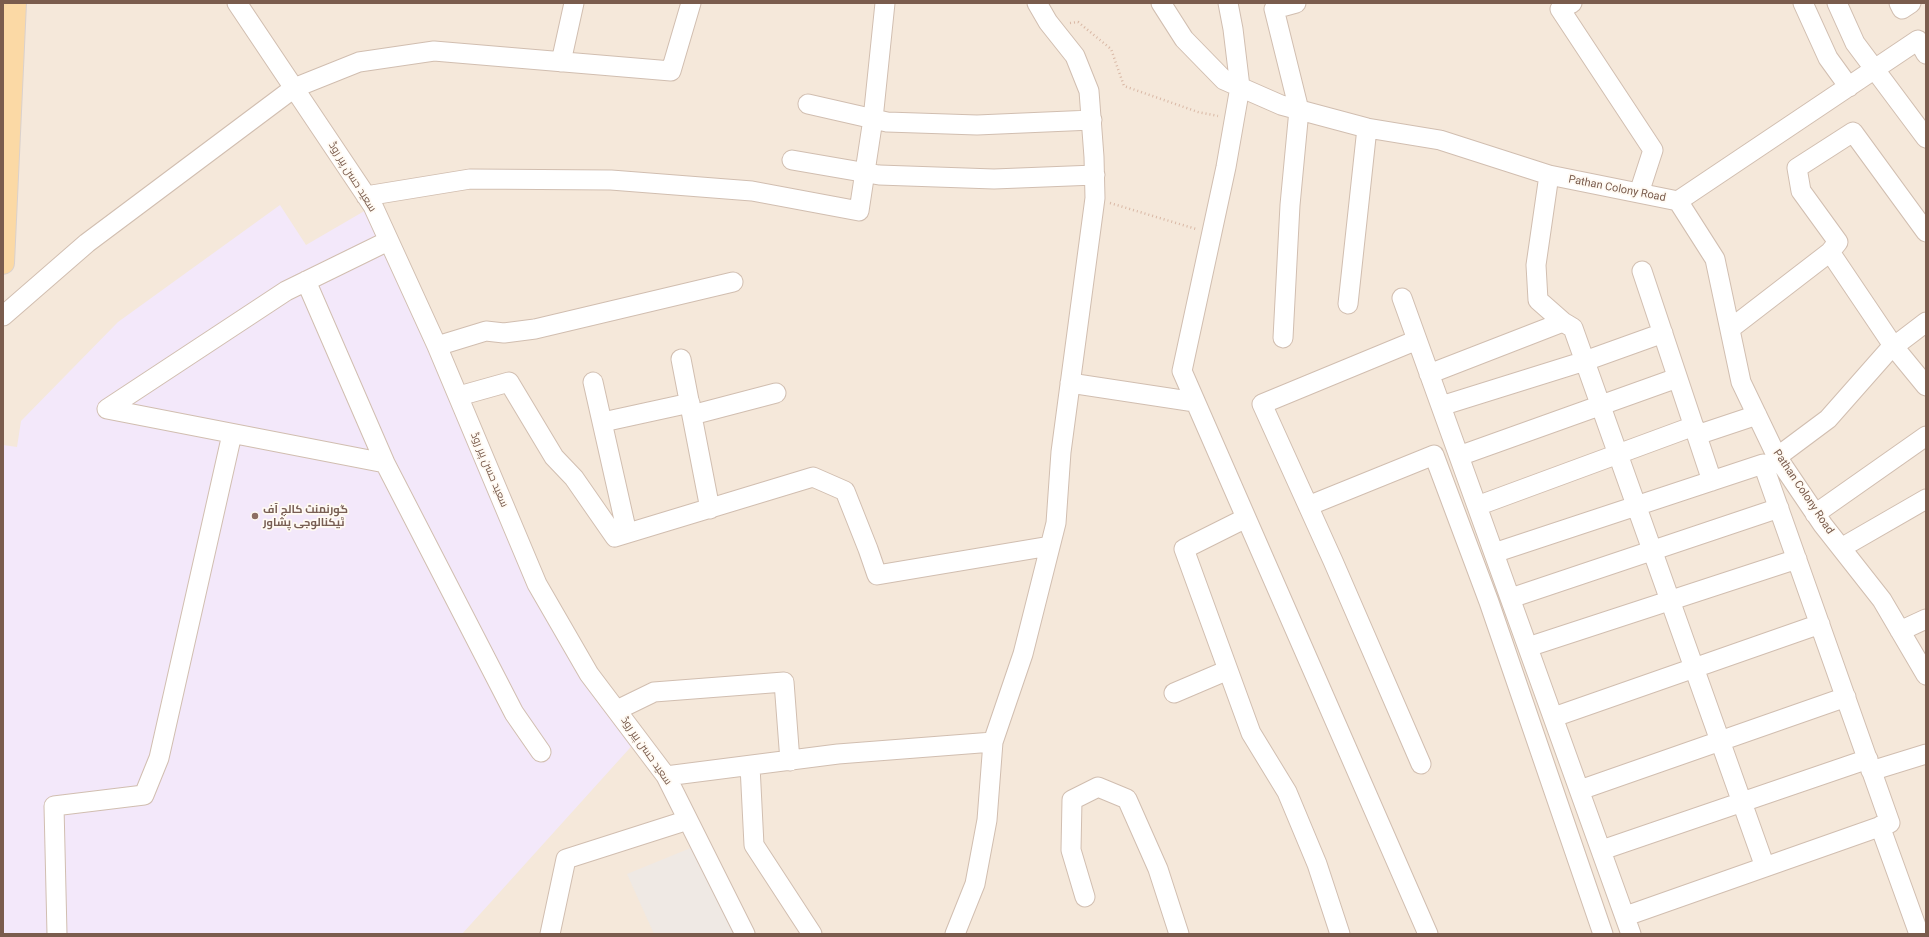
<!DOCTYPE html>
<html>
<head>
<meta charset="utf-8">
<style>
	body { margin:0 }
	#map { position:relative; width:1929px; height:937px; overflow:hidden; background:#fdf6ec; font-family:Roboto,sans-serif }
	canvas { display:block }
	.frame { position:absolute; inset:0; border:4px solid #7a5c4d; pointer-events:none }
</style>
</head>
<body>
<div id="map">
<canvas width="1929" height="937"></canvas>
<div class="frame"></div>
</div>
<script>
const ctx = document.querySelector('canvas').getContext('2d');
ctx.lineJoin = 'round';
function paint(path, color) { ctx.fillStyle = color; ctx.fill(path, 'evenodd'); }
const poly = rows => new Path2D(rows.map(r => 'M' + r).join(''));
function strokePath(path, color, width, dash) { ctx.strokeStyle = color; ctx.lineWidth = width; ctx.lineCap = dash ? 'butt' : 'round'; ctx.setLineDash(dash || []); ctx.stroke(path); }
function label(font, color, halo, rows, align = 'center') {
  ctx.font = font + ' Roboto,Cairo,sans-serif'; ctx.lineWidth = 3.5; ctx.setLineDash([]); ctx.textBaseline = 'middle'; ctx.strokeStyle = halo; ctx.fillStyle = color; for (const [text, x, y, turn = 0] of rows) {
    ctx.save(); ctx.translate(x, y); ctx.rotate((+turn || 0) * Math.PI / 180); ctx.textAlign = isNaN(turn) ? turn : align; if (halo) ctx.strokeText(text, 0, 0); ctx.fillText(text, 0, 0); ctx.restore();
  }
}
paint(poly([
	[3,3,1926,3,1926,934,3,934]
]), '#f5e8da');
paint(poly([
	[693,847,744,934,654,934,627,874]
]), '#efe9e4');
paint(poly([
	[280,205,306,245,373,206,537,584,638,739,462,934,3,934,3,445,17,447,21,421,118,322]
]), '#f3e8fa');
const minor = poly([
	[237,3,373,206,437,346,537,584,589,674,666,776,745,934],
	[1161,3,1184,39,1224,80,1281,105,1367,128,1440,140,1549,175,1678,201,1715,259,1741,382,1777,457,1823,525,1882,600,1926,675],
	[1228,3,1233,29,1240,87,1226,167,1182,371,1428,934],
	[1572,3,1560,9,1653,150,1639,193],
	[1803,3,1828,58,1849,87],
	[1837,3,1855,43,1926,138],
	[1899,3,1902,9,1911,3],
	[561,62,574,3],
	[808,104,887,122,977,125,1092,120],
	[792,160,879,175,994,179,1095,175],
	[1549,175,1536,265,1538,300,1563,322,1573,328,1765,867],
	[366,196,470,179,611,180,752,191,859,211,873,119,885,3],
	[1678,201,1918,40,1926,54],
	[388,241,286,291,107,409,385,463,514,713,541,752],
	[1830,252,1838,242,1801,191,1797,168,1853,132,1926,232],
	[1642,271,1712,481],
	[306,281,385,463],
	[1402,298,1631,934],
	[1348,304,1367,128],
	[3,316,87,243,294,88,359,62,434,51,671,71,691,3],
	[1730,329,1830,252,1894,347,1926,386],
	[1283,338,1290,205,1299,110,1274,9,1296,3],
	[1417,340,1262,404,1333,561,1421,764],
	[437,346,486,331,504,333,535,329,733,282],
	[681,359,710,509],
	[1429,374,1563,322],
	[593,382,627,533],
	[1070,383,1195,402],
	[459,396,509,382,554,457,574,478,615,537,813,477,845,491,868,549,877,575,1050,546],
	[1441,406,1585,361,1663,333],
	[692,415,776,393],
	[603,422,690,403],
	[1697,435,1757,415],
	[1459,456,1677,378],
	[1777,457,1828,419,1888,351,1926,322],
	[1308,506,1434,455,1489,602,1603,934],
	[1477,506,1694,426],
	[1815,514,1926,436],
	[1246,518,1184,549,1251,733,1287,792,1317,864,1340,934],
	[1841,548,1926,499],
	[1494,553,1763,464,1890,823,1626,916],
	[1511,598,1779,508],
	[1900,631,1926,619],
	[1528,647,1797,559],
	[1174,693,1228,670],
	[617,710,654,692,784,682,790,761],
	[1554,717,1820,624],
	[750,766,754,845,812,934],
	[1871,771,1926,754],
	[666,776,838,754,993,742],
	[1580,790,1846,697],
	[1880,826,1919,934],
	[1602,850,1868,759],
	[1085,897,1071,850,1072,800,1098,787,1127,799,1158,869,1179,934],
	[57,934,54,806,144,795,159,758,232,434],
	[550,934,566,859,688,820],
	[955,934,975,884,987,820,993,742,1023,654,1056,523,1061,452,1095,198,1094,157,1089,91,1075,56,1048,22,1037,3]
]);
const major = poly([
	[3,263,15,3]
]);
strokePath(minor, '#d1beb0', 21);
strokePath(major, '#dad1cd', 24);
strokePath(poly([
	[1070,23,1078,22,1111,49,1124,86,1198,112,1218,116],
	[1110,203,1196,229]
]), '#d9b8a5', 2.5, [1, 3]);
strokePath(minor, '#fff', 19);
strokePath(major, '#fbd9a5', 22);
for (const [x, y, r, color] of [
	[255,516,4,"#8d6e63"]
]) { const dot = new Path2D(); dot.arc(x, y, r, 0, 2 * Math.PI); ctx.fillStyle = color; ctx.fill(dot); strokePath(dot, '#fffaf3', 1.5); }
label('11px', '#7a5c4d', '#fffaf3', [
	["سعید حسن پیر روڈ",352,177,58],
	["Pathan Colony Road",1617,189,11],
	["سعید حسن پیر روڈ",489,470,67],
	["Pathan Colony Road",1803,492,56],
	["سعید حسن پیر روڈ",646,751,55]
]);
label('bold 11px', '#785e54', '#fffaf3', [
	["گورنمنٹ کالج آف",263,510],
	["ٹیکنالوجی پشاور",263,523]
], 'left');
</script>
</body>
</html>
